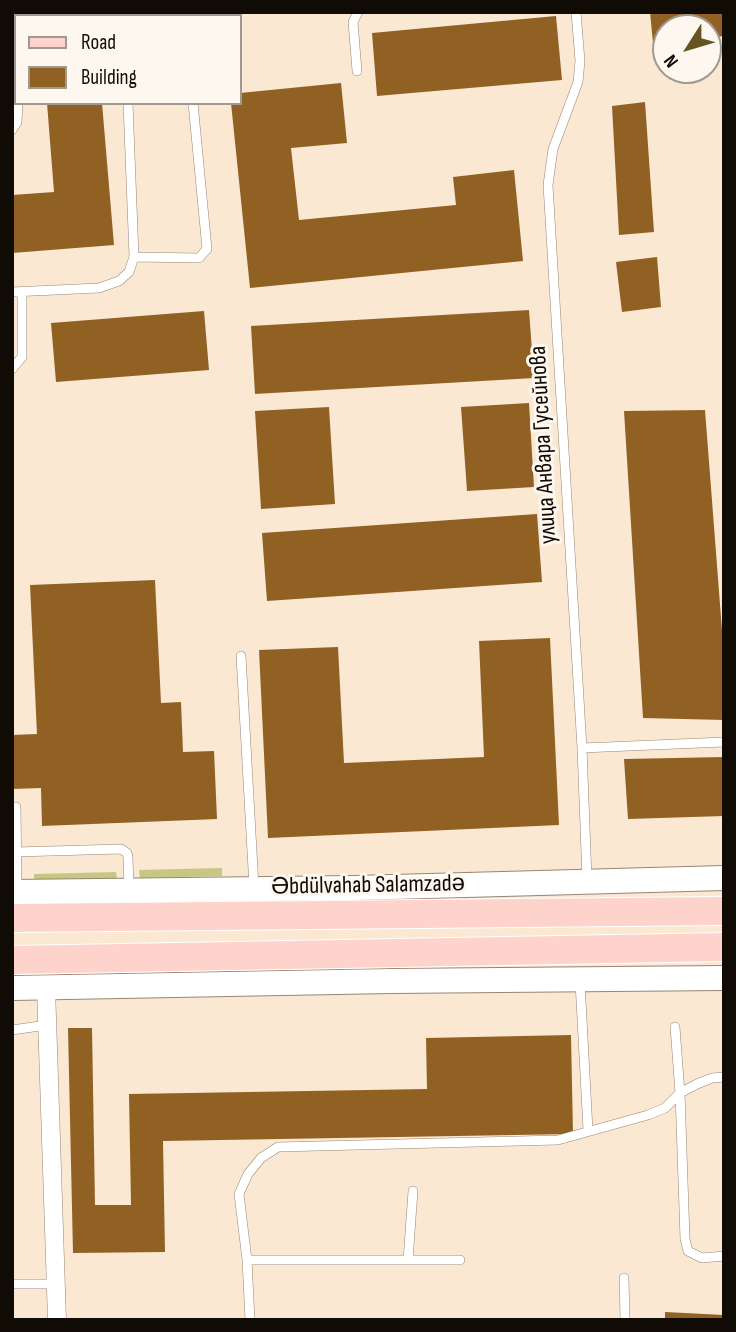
<!DOCTYPE html>
<html>
<head>
<meta charset="utf-8">
<style>
	body { margin:0 }
	#map { position:relative; width:736px; height:1332px; overflow:hidden; background:#fae8d3; font-family:"Sofia Sans Condensed",sans-serif }
	canvas { display:block }
	.frame { position:absolute; inset:0; border:14px solid #110b05; pointer-events:none }
	.legend { position:absolute; left:14px; top:14px; width:228px; height:91px; box-sizing:border-box; background:#fef7ef; border:2px solid #9f9991; margin:0; padding:9px 12px; list-style:none; font-size:21px; color:#110b05 }
	.legend li { display:flex; align-items:center; gap:14px; height:35px }
	.legend b { width:35px; border:2px solid #9f9991 }
	.north { position:absolute; left:652px; top:14px; width:70px; height:70px; box-sizing:border-box; background:#fef7ef; border:2px solid #9f9991; border-radius:50%; rotate:233deg; font-size:19px; font-weight:700; line-height:28px; text-align:center; color:#110b05 }
	.north::after { content:''; display:block; margin:auto; width:24px; height:32px; background:#655421; clip-path:polygon(50% 0,100% 100%,50% 72%,0 100%) }
</style>
</head>
<body>
<div id="map">
<canvas width="736" height="1332"></canvas>
<div class="frame"></div>
<ul class="legend">
<li><b style="height:9px;background:#fdd3cb"></b>Road</li>
<li><b style="height:19px;background:#916123"></b>Building</li>
</ul>
<div class="north">N</div>
</div>
<script>
const ctx = document.querySelector('canvas').getContext('2d');
ctx.lineJoin = 'round';
function paint(path, color) { ctx.fillStyle = color; ctx.fill(path, 'evenodd'); }
const poly = rows => new Path2D(rows.map(r => 'M' + r).join(''));
function strokePath(path, color, width, dash) { ctx.strokeStyle = color; ctx.lineWidth = width; ctx.lineCap = dash ? 'butt' : 'round'; ctx.setLineDash(dash || []); ctx.stroke(path); }
function label(font, color, halo, rows, align = 'center') {
  ctx.font = font + ' "Sofia Sans Condensed",sans-serif'; ctx.lineWidth = 6; ctx.setLineDash([]); ctx.textBaseline = 'middle'; ctx.strokeStyle = halo; ctx.fillStyle = color; for (const [text, x, y, turn = 0] of rows) {
    ctx.save(); ctx.translate(x, y); ctx.rotate((+turn || 0) * Math.PI / 180); ctx.textAlign = isNaN(turn) ? turn : align; if (halo) ctx.strokeText(text, 0, 0); ctx.fillText(text, 0, 0); ctx.restore();
  }
}
paint(poly([
	[12,12,168,12,168,16,16,16,16,60,12,60],
	[222,868,222,876,140,878,139,870],
	[116,872,117,880,34,882,34,874]
]), '#c5c882');
paint(poly([
	[650,12,724,12,724,36,708,38,708,28,666,28,666,42,653,43],
	[556,16,562,80,377,96,372,33],
	[341,83,347,143,291,148,299,220,456,205,453,177,514,170,523,261,250,288,231,103,240,103,240,93],
	[645,102,654,232,619,235,612,106],
	[47,103,102,103,114,245,12,253,12,195,54,192],
	[657,257,661,307,622,312,616,262],
	[529,310,534,378,255,394,251,326],
	[204,311,209,370,56,382,51,323],
	[529,403,534,487,467,491,461,407],
	[329,407,335,504,261,509,255,411],
	[705,410,724,656,724,720,643,718,624,411],
	[537,514,542,582,267,601,262,533],
	[155,580,161,703,181,702,183,752,214,751,217,819,42,826,41,788,12,789,12,735,37,734,30,585],
	[550,638,559,825,268,838,259,650,338,647,344,763,484,757,479,641],
	[724,757,724,816,628,819,624,759],
	[68,1028,92,1028,95,1205,131,1205,129,1094,427,1089,426,1038,571,1035,573,1134,163,1141,165,1252,73,1253],
	[665,1312,724,1315,724,1320,665,1320]
]), '#916123');
const service = poly([
	[185,12,185,16],
	[576,12,580,61,578,82,553,149,548,185,582,748,587,879],
	[357,71,353,22,358,12],
	[12,72,16,72],
	[12,130,17,122,18,103],
	[134,257,199,258,207,249,193,103],
	[12,292,99,288,119,281,129,272,134,257,128,103],
	[12,369,22,357,22,291],
	[241,656,254,887],
	[582,748,724,742],
	[16,807,17,889],
	[16,852,121,849,127,853,128,857,129,889],
	[580,982,588,1130],
	[675,1027,680,1093,685,1239,688,1251,702,1258,724,1256],
	[12,1030,47,1025],
	[247,1260,460,1260],
	[408,1260,413,1191],
	[624,1278,625,1320],
	[12,1284,54,1284],
	[250,1320,247,1260,239,1194,248,1174,261,1158,278,1147,558,1140,648,1115,665,1108,680,1093,697,1084,712,1078,724,1077]
]);
const minor = poly([
	[46,988,57,1320]
]);
const secondary = poly([
	[12,892,355,888,724,878],
	[12,988,391,981,724,978]
]);
const primary = poly([
	[12,918,724,911],
	[12,960,724,947]
]);
strokePath(service, '#978673', 10);
strokePath(minor, '#978673', 19);
strokePath(secondary, '#978673', 26);
strokePath(primary, '#fff', 30);
strokePath(service, '#fff', 9);
strokePath(minor, '#fff', 18);
strokePath(secondary, '#fff', 24);
strokePath(primary, '#fdd3cb', 28);
label('24px', '#110b05', '#fef7ef', [
	["улица Анвара Гусейнова",544,445,-93],
	["Əbdülvahab Salamzadə",368,886,-1]
]);
</script>
</body>
</html>
